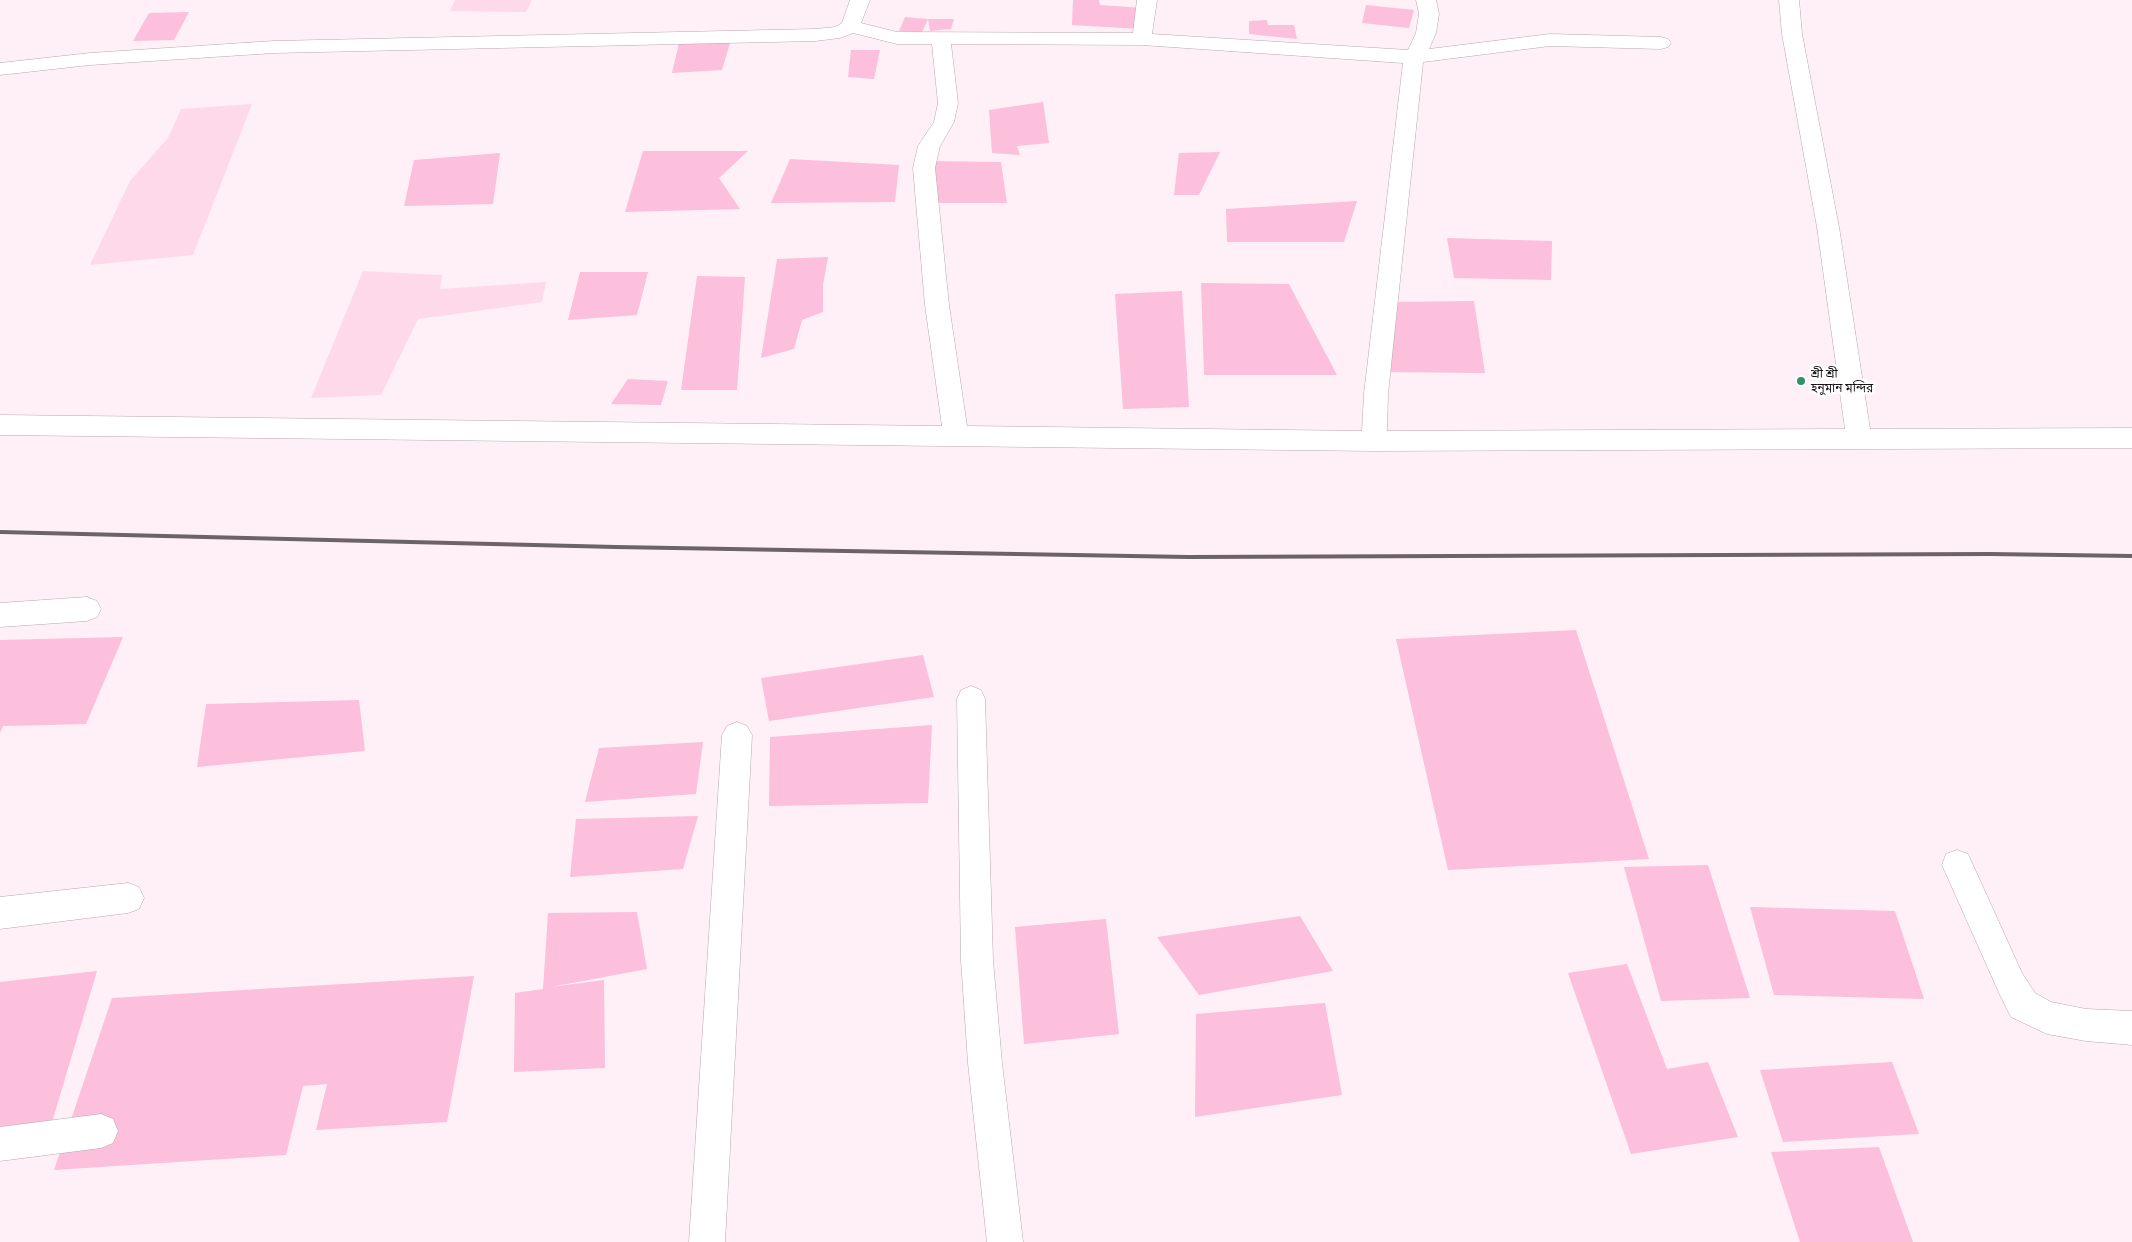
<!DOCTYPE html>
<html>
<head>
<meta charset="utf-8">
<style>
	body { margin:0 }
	canvas { display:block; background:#ffeff6 }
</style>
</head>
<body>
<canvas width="2132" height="1242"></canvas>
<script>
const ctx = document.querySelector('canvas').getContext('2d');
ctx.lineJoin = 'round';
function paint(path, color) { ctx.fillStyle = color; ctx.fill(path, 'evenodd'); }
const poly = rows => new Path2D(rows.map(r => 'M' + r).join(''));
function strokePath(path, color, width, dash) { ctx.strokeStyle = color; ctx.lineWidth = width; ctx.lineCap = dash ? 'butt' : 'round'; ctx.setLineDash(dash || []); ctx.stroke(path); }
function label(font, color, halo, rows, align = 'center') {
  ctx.font = font + ' Figtree,"Noto Sans Bengali",sans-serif'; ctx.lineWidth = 5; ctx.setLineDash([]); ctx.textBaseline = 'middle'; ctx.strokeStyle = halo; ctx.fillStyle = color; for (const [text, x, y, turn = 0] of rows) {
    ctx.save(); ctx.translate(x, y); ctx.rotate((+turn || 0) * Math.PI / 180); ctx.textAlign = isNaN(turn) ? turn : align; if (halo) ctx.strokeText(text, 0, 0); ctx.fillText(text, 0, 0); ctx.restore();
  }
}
paint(poly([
	[455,0,532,0,526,12,450,11],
	[252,104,193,255,90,265,130,181,168,138,181,109],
	[363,271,442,275,440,289,546,282,542,302,418,319,381,395,311,398]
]), '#fed9ea');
paint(poly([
	[1073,0,1099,0,1100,5,1143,8,1141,29,1072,25],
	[1366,5,1414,10,1409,28,1362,23],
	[189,12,174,40,133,41,149,13],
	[905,17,928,19,922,32,899,31],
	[928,19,954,19,951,29,930,31],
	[1267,20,1268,25,1294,25,1297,39,1249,34,1249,21],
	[679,43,730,43,722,70,672,73],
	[851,50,880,50,874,79,848,77],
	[1043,102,1049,143,1017,146,1020,155,992,153,989,110],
	[643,151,748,151,719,178,740,209,625,212],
	[1220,152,1199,195,1174,195,1179,153],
	[500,153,493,204,404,206,414,160],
	[790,159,899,165,895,202,771,203],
	[929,161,1001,162,1007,203,935,203],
	[1357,201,1344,242,1227,242,1226,209],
	[1447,238,1552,241,1551,280,1454,278],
	[828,257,823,285,823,312,802,320,794,349,761,358,777,259],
	[580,272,648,272,637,315,568,320],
	[697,276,745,277,737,390,681,390],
	[1201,283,1289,284,1337,375,1204,375],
	[1182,291,1189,407,1123,409,1115,294],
	[1474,301,1485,373,1381,372,1392,302],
	[628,379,668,381,661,405,611,404],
	[1576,630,1649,859,1448,870,1396,639],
	[123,637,86,724,3,726,0,733,0,640],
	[923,655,934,697,769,721,761,678],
	[359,700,365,751,197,767,206,704],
	[932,725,928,803,769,806,770,737],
	[703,742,696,794,585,802,599,748],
	[698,816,683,869,570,877,576,819],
	[1708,865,1750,998,1661,1001,1624,867],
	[1750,907,1895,911,1924,999,1774,995],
	[637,912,647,969,551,987,604,980,605,1068,514,1072,515,993,543,989,548,913],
	[1300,916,1333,971,1199,995,1157,937],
	[1106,919,1119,1034,1024,1044,1015,927],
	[1627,964,1667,1069,1708,1062,1738,1137,1631,1154,1568,973],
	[97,971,50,1129,0,1135,0,982],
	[474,976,447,1122,316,1130,327,1084,303,1086,286,1155,54,1170,112,998],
	[1325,1003,1342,1095,1195,1117,1196,1014],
	[1892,1062,1919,1134,1783,1142,1760,1070],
	[1879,1147,1913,1242,1800,1242,1771,1152]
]), '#fcbfdc');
const minor = poly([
	[850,0,870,0,861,23,897,32,1133,33,1137,0,1157,0,1152,34,1408,50,1416,33,1419,14,1416,0,1436,0,1439,14,1436,33,1429,49,1550,34,1661,37,1668,39,1671,43,1668,47,1661,49,1550,46,1423,62,1388,394,1387,431,1845,429,1817,227,1782,34,1779,0,1799,0,1802,34,1839,227,1870,429,2132,428,2132,448,1374,451,0,435,0,415,942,426,925,305,913,168,918,146,934,122,938,103,932,44,897,44,853,33,840,38,815,41,274,53,90,65,0,75,0,63,90,53,274,41,815,29,835,27,842,23,850,0],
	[951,44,1142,45,1403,63,1364,394,1362,431,967,426,949,305,935,168,940,146,954,122,958,103,951,44],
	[87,597,97,601,101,609,97,617,87,621,0,627,0,603,87,597],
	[971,686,981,690,985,699,993,960,1002,1063,1023,1242,987,1242,968,1063,961,960,957,699,961,690,971,686],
	[737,722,747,726,752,735,725,1242,689,1242,722,735,727,726,737,722],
	[1957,850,1968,854,2022,973,2035,993,2051,1002,2086,1009,2132,1011,2132,1045,2086,1041,2047,1034,2011,1017,2000,995,1942,865,1946,854,1957,850],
	[128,883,139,887,144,898,139,909,128,913,0,929,0,897,128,883],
	[101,1114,113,1119,118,1131,113,1143,101,1148,0,1161,0,1127,101,1114]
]);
strokePath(minor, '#b7a8af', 1);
paint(minor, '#fff');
strokePath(poly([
	[0,532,616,547,1188,557,1990,554,2132,556]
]), '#6c6367', 4);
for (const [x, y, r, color] of [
	[1801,381,5,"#339169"]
]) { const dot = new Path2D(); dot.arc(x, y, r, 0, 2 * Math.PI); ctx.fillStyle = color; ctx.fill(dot); strokePath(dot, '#fff', 2); }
label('12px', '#181316', '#fff', [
	["শ্রী শ্রী",1811,374],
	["হনুমান মন্দির",1811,388]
], 'left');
</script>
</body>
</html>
